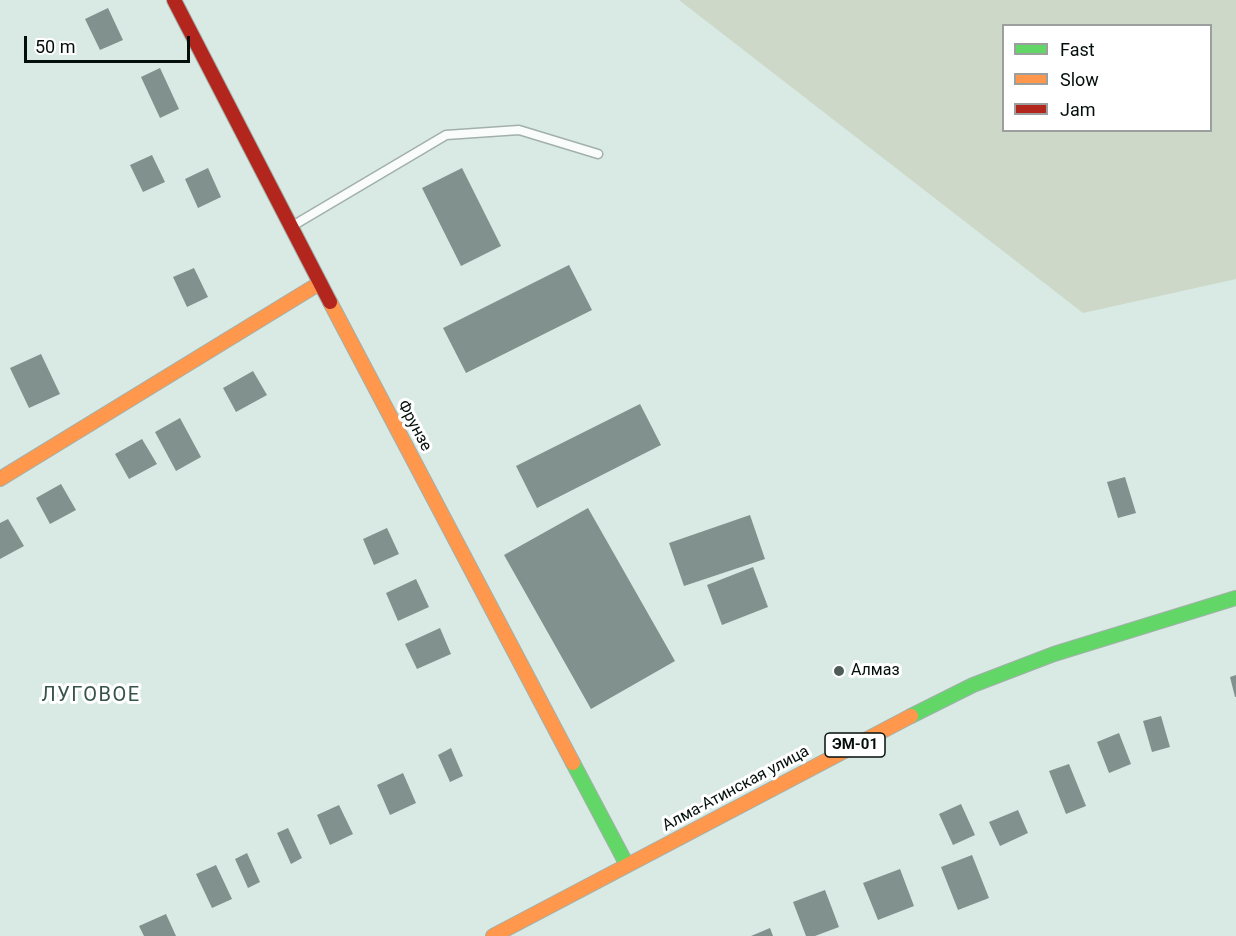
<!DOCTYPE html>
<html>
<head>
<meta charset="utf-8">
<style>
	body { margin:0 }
	#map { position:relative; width:1236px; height:936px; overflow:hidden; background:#d8eae3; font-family:Roboto,sans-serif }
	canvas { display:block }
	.legend { position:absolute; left:1002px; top:24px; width:210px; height:108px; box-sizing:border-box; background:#fff; border:2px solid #9b9f9d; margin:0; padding:8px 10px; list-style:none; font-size:18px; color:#040f0b }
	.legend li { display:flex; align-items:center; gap:12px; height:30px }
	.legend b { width:30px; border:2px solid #9b9f9d }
	.scale { position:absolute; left:24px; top:36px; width:166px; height:27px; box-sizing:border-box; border:3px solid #040f0b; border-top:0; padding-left:8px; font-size:18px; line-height:21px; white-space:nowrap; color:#040f0b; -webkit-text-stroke:4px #fff; paint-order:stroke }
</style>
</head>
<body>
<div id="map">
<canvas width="1236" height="936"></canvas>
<ul class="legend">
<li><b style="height:8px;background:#63d668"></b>Fast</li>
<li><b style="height:8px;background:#ff974d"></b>Slow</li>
<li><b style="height:8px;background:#b3261e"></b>Jam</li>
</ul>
<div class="scale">50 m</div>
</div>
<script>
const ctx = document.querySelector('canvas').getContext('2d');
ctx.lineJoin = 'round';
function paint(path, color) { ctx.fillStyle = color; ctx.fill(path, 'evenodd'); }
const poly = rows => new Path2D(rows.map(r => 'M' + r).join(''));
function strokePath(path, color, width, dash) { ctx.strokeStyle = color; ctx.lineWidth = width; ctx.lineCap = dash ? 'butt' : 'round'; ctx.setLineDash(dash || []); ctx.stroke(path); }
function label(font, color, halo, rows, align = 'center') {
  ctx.font = font + ' Roboto,sans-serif'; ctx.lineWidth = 6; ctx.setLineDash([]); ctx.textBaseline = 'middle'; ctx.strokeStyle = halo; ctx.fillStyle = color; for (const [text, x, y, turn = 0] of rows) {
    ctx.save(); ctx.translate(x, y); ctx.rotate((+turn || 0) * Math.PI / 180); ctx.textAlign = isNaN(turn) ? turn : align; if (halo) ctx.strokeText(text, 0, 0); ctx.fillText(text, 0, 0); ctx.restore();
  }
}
paint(poly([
	[679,0,1236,0,1236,279,1083,313],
	[1004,26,1210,26,1210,130,1004,130]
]), '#cdd8c8');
paint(poly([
	[108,8,123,40,100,50,85,19],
	[160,68,179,109,160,118,141,77],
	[152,155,165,182,143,192,130,165],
	[208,168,221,197,198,208,185,179],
	[462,168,501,246,461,266,422,188],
	[569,265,592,310,466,373,443,328],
	[194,268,208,297,187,307,173,277],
	[41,354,60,394,29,408,10,368],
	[253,371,267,395,236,412,223,388],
	[640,404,661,445,537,508,516,466],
	[180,418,201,457,176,471,155,432],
	[142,439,157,464,129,479,115,454],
	[1125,477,1136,513,1118,518,1107,482],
	[61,484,76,510,50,524,36,498],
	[588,508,675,661,591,709,504,555],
	[750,515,765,559,684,586,669,543],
	[8,519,24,546,0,559,0,523],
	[387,528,399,554,374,565,363,539],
	[753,567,768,607,722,625,707,585],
	[416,579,429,607,398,621,386,593],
	[440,628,451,654,417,669,405,644],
	[1236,675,1236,697,1235,697,1230,677],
	[1161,716,1170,747,1152,752,1143,721],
	[1119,733,1131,764,1109,773,1097,742],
	[451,748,463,776,450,782,438,755],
	[1069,764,1086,806,1066,814,1049,771],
	[403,773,416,803,390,815,377,785],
	[961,804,975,835,953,845,939,814],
	[339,805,353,834,330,845,317,815],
	[1018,810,1028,833,1000,846,989,822],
	[288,828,302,858,291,864,277,833],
	[247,853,260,882,248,888,235,859],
	[972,855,989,898,958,910,941,867],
	[216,865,232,899,212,908,196,874],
	[900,869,914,906,878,920,863,883],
	[825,890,839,927,815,936,806,936,793,902],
	[166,914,176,936,144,936,139,926],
	[770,928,773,936,751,936]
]), '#81918e');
const lane = poly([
	[294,225,446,135,519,130,598,154]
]);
const fast = poly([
	[911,716,973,685,1054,654,1236,598],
	[573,763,627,865]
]);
const slow = poly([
	[330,302,573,763],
	[0,479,320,283],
	[493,936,911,716]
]);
const jam = poly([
	[174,0,330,302]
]);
strokePath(lane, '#a2b0aa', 11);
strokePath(fast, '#a2b0aa', 16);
strokePath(slow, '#a2b0aa', 16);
strokePath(jam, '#a2b0aa', 16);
strokePath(lane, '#f9fcfb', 8);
strokePath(fast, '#63d668', 14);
strokePath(slow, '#ff974d', 14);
strokePath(jam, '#b3261e', 14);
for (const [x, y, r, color] of [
	[839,671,6,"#4e5c57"]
]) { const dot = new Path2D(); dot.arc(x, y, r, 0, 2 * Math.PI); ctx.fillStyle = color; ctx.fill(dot); strokePath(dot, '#fff', 2); }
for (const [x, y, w] of [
	[855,745,60]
]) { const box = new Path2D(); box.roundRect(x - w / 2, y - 12, w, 24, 4.5); ctx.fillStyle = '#fff'; ctx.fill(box); strokePath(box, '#040f0b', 1.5); }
label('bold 15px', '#040f0b', null, [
	["ЭМ-01",855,745]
]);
label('16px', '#040f0b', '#fff', [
	["Фрунзе",414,426,62],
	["Алма-Атинская улица",736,789,-28]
]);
label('16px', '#040f0b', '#fff', [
	["Алмаз",851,671]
], 'left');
ctx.letterSpacing = '1.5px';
label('20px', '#365449', '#fff', [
	["ЛУГОВОЕ",91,696]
]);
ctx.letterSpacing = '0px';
</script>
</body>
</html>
